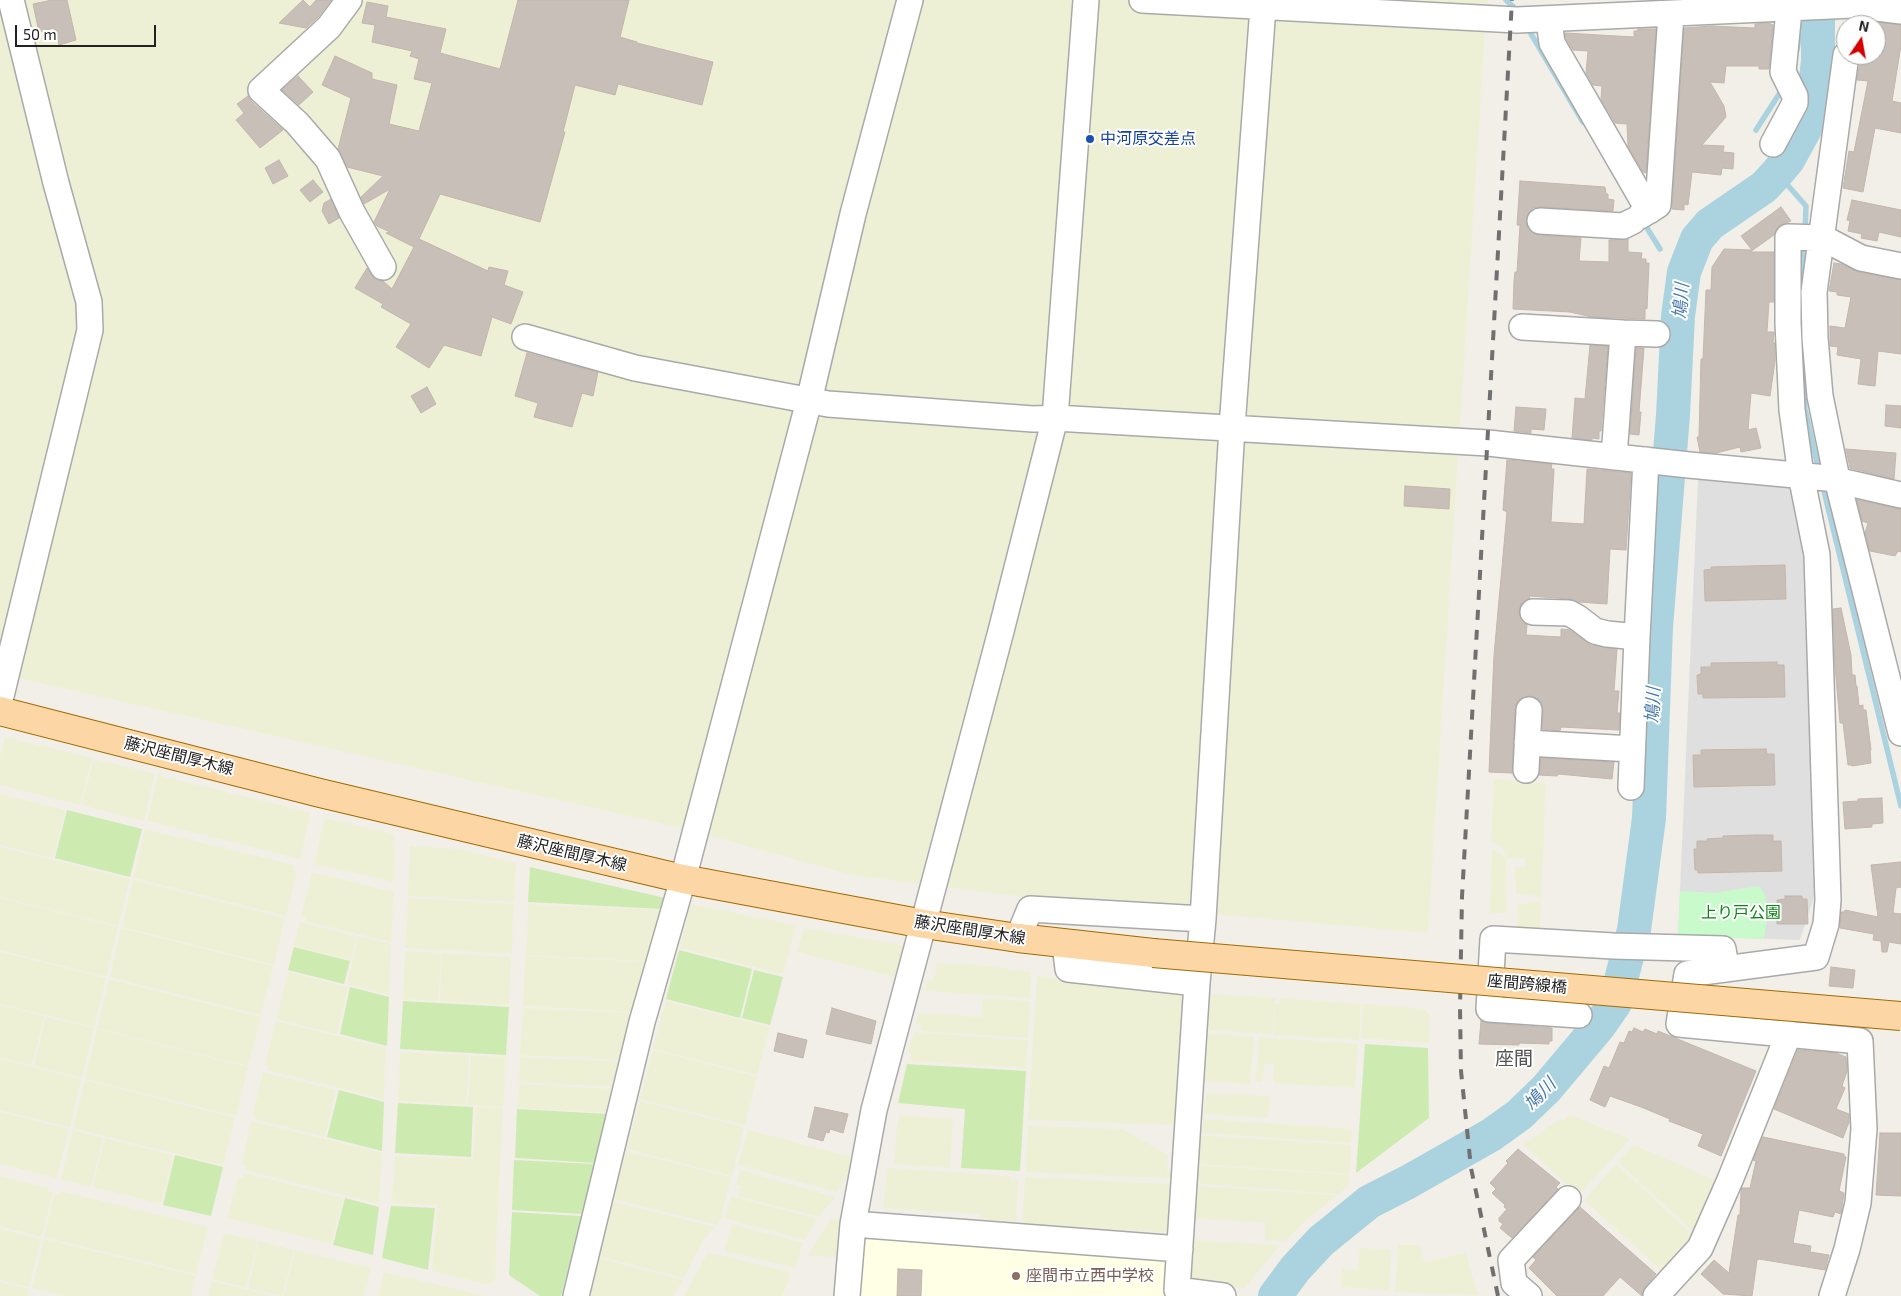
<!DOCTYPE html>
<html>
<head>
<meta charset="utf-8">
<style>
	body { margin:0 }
	#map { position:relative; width:1901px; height:1296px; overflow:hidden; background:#f2efe9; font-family:"Exo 2",sans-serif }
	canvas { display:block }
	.north { position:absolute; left:1836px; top:15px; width:50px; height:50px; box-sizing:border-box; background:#fff; border:1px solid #a7a7a7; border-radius:50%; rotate:12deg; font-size:14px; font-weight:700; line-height:20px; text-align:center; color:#222 }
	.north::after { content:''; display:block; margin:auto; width:18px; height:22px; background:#d40000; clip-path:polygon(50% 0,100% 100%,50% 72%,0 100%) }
	.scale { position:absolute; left:15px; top:25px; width:141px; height:22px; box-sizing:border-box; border:2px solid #222; border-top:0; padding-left:6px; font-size:15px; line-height:18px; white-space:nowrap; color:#222; -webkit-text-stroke:4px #fff; paint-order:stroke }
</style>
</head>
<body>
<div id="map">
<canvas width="1901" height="1296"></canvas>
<div class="north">N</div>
<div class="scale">50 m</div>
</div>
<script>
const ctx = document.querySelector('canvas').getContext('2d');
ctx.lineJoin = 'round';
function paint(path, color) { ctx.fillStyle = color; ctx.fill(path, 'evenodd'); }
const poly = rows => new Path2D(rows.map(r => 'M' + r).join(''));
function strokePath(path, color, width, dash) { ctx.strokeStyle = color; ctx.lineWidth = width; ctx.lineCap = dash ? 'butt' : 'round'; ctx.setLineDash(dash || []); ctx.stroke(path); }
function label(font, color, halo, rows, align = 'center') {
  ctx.font = font + ' "Exo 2","Noto Sans JP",sans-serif'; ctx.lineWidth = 4; ctx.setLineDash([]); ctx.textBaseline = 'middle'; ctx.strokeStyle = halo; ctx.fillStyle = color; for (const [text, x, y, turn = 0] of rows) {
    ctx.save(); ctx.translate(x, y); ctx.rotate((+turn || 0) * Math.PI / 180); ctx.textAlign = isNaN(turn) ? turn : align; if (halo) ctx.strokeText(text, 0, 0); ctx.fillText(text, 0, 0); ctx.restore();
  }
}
paint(poly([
	[1698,479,1790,487,1806,560,1818,884,1800,940,1678,936]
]), '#e0dfdf');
paint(poly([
	[866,1228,1166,1250,1175,1296,861,1296]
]), '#ffffe5');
paint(poly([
	[0,0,1487,0,1428,933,1031,898,852,875,678,827,0,674],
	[5,737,92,758,80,805,0,785,0,759],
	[94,759,155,774,144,821,82,805],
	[158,775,311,813,300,859,147,821],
	[1494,779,1546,783,1541,900,1536,896,1516,894,1515,867,1525,867,1525,858,1507,858,1502,848,1491,840],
	[0,794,65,810,53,858,0,845],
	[325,818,394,834,395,855,394,882,314,864],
	[145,829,294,865,293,870,297,871,286,916,134,878],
	[410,846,459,849,516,863,514,902,408,896],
	[0,847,130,879,118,926,0,897],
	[1492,849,1503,855,1506,860,1507,913,1490,913],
	[312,872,394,892,391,942,305,921,306,917,301,916],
	[133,880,285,918,274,965,122,927],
	[0,898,118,927,106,977,0,950],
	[408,898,514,904,512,954,405,948],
	[1541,901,1540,932,1518,930,1517,905],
	[528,904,661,910,648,961,526,955],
	[691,904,796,925,783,974,680,948],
	[300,922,356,936,351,960,294,946],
	[121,928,273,966,261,1015,110,977],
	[804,928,907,946,901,972,896,971,894,977,797,952],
	[358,936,391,944,389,995,347,984],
	[405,951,441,953,438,1001,403,999],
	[0,952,106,978,94,1027,0,1004],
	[442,953,511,957,509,1005,440,1001],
	[525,956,648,962,635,1012,523,1006],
	[937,963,979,965,1031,972,1030,998,925,991,927,980,933,981],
	[288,972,348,987,337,1034,276,1019],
	[1037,976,1185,994,1175,1125,1028,1120],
	[109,979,261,1017,248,1066,97,1028],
	[1214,994,1275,998,1272,1034,1206,1030,1208,998],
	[983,998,1030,1001,1028,1038,920,1031,921,1024,916,1024,919,1013,981,1017],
	[1280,998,1361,1004,1359,1040,1273,1035,1275,1004,1279,1004],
	[666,1001,770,1027,757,1075,653,1049],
	[1363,1004,1424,1009,1430,1015,1429,1043,1361,1038],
	[0,1005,44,1016,32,1065,0,1058],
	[523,1008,635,1013,622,1060,520,1055],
	[46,1017,94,1028,82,1078,34,1066],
	[276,1021,386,1048,384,1099,267,1070,268,1066,265,1065],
	[97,1029,248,1067,236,1116,85,1079],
	[914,1032,1028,1040,1026,1068,910,1061,911,1053,908,1052],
	[1206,1033,1254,1037,1250,1084,1203,1081],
	[1259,1037,1358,1044,1355,1088,1273,1083,1274,1065,1264,1064,1262,1082,1256,1082],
	[653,1050,757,1077,745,1125,640,1099],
	[400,1052,469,1055,466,1105,398,1101],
	[471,1056,506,1057,503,1107,468,1105],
	[520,1057,622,1062,615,1087,519,1082],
	[0,1059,81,1079,70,1127,0,1110],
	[263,1072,336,1090,325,1137,255,1119,256,1115,253,1114],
	[85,1080,235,1118,224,1162,222,1165,73,1128],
	[519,1084,615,1089,608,1113,517,1108],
	[1206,1093,1270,1096,1268,1118,1204,1114],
	[640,1101,744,1127,732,1176,627,1149],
	[476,1107,503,1108,495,1268,497,1271,495,1279,492,1283,486,1284,432,1271,438,1205,392,1203,395,1156,473,1159],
	[0,1112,69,1129,57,1178,0,1164],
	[900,1115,953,1119,950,1168,894,1164,897,1125],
	[1570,1115,1630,1139,1579,1195,1523,1145,1560,1119,1564,1120],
	[1203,1119,1352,1129,1351,1143,1202,1133],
	[251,1121,382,1153,379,1204,245,1170,246,1166,241,1164],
	[1028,1125,1122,1129,1168,1155,1167,1171,1174,1171,1174,1179,1026,1172],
	[73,1130,103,1138,91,1187,61,1179],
	[748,1130,852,1157,848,1175,837,1192,738,1165],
	[1198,1135,1351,1145,1350,1174,1198,1164],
	[105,1138,173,1155,161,1204,93,1187],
	[1634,1145,1715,1180,1713,1185,1716,1187,1696,1234,1618,1162],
	[626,1151,731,1177,720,1221,717,1225,614,1199],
	[1616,1164,1694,1236,1662,1271,1584,1200],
	[1196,1165,1349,1175,1349,1185,1338,1194,1200,1184,1200,1180,1195,1179],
	[888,1168,1011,1176,1011,1179,1018,1180,1016,1222,980,1219,980,1214,883,1208],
	[740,1170,835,1197,819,1217,738,1196,741,1186,736,1185],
	[244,1173,343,1198,331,1244,227,1218,238,1177,243,1178],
	[0,1176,48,1188,48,1191,53,1192,42,1237,0,1226],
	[1025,1177,1177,1184,1173,1233,1022,1224],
	[1195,1186,1337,1195,1306,1220,1285,1241,1265,1240,1265,1223,1193,1218],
	[61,1191,208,1227,196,1274,44,1237,55,1193,60,1194],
	[731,1196,817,1219,805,1240,725,1218],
	[613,1202,715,1227,702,1242,684,1278,599,1256],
	[831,1218,841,1221,839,1257,808,1256],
	[732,1224,803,1243,795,1268,724,1251],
	[0,1229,41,1239,29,1287,0,1280],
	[224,1233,258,1241,246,1287,212,1279],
	[44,1239,196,1276,191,1296,64,1296,32,1288],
	[1193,1240,1280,1245,1245,1288,1190,1285],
	[259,1241,294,1250,282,1296,248,1288],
	[1398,1245,1420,1245,1424,1262,1466,1253,1478,1295,1395,1292],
	[1359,1248,1391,1250,1389,1290,1341,1287,1342,1269,1358,1270],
	[295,1250,371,1268,364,1296,284,1296],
	[708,1252,792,1273,782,1296,684,1296],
	[598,1258,683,1280,673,1296,588,1296],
	[384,1272,485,1296,378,1296],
	[212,1281,274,1296,208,1296],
	[0,1282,29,1289,27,1296,0,1296]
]), '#eef0d5');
paint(poly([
	[67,810,142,829,130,877,55,858],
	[530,867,665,898,662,909,528,902],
	[294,947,350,961,344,984,288,970],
	[679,950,752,969,740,1018,666,999],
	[754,970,783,977,770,1025,742,1018],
	[350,987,389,997,387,1046,340,1034],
	[403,1001,509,1007,506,1055,400,1049],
	[1365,1044,1428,1048,1429,1118,1356,1173],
	[907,1064,1026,1071,1020,1171,961,1168,965,1109,898,1103],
	[339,1090,384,1102,382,1151,327,1137],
	[398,1103,473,1107,471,1157,395,1153],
	[517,1109,608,1114,595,1163,515,1158],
	[175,1155,223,1167,211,1216,163,1205],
	[514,1160,595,1164,582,1214,512,1210],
	[345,1198,379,1207,373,1255,333,1245],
	[391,1206,435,1208,428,1270,382,1258],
	[512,1212,582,1216,561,1296,540,1296,509,1275]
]), '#cdebb0');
paint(poly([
	[1759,886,1766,896,1767,918,1764,939,1678,936,1680,891,1715,893]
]), '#c8facc');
strokePath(poly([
	[1506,0,1519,12],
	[1527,27,1583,122],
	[1797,50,1803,12],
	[1756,130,1783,88],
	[1777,173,1806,206,1805,231],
	[1642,220,1660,249],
	[1675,270,1683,281],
	[1800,331,1805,243],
	[1802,355,1805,409,1819,472],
	[1822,483,1901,806]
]), '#aad3df', 5.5);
strokePath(poly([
	[1275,1296,1295,1269,1321,1241,1369,1202,1408,1182,1491,1135,1519,1115,1546,1089,1599,1026,1615,1003,1634,930,1649,818,1656,627,1673,415,1678,316,1684,272,1697,239,1710,224,1764,187,1777,173,1788,160,1805,129,1814,96,1818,61,1818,22,1820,0]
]), '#aad3df', 34);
const building = poly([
	[52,0,67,0,76,40,59,45,54,28,39,32,33,4,52,0],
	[303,0,310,7,316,0,331,0,318,17,306,28,279,23,303,0],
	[518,0,629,0,620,37,637,42,637,43,713,62,702,105,618,84,615,95,575,85,563,132,565,132,540,222,440,194,419,239,488,271,489,267,508,271,504,285,523,292,511,324,492,317,481,356,444,345,429,368,396,347,411,324,381,307,383,304,355,288,367,268,375,279,383,281,392,289,414,247,386,233,390,232,377,226,374,222,390,189,364,204,361,197,383,176,347,167,338,149,351,98,322,85,335,56,372,73,372,79,397,85,389,124,419,131,432,83,414,79,419,59,410,56,412,51,372,42,375,25,362,23,367,2,388,6,386,17,446,29,440,53,500,69,518,0],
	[1876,22,1901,25,1901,45,1892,101,1901,103,1901,133,1875,128,1863,192,1843,188,1849,151,1854,152,1868,81,1857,80,1861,55,1876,55,1876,22],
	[1769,23,1773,25,1769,69,1759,69,1759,66,1726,66,1724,83,1710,82,1724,106,1726,117,1702,145,1724,146,1723,152,1734,153,1733,169,1722,168,1721,175,1692,172,1688,205,1684,204,1684,210,1672,209,1684,28,1712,26,1755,28,1755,24,1769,23],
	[1638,29,1656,29,1646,173,1643,172,1628,146,1627,124,1615,123,1601,99,1602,86,1593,85,1586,73,1588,51,1573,50,1566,38,1565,33,1634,37,1634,31,1638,31,1638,29],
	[298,76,313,92,299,105,282,90,298,76],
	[248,96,251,101,283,130,260,148,236,120,244,113,237,104,248,96],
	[279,160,288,176,273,184,265,168,279,160],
	[313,180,323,192,310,202,300,190,313,180],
	[1520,181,1605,187,1606,194,1608,194,1608,199,1614,200,1613,211,1540,207,1533,208,1528,214,1526,221,1527,227,1532,233,1539,235,1581,238,1579,261,1609,262,1609,240,1628,239,1628,252,1642,253,1641,259,1646,259,1646,263,1649,263,1647,309,1645,308,1645,319,1592,317,1570,312,1513,309,1514,281,1515,272,1517,272,1520,225,1517,225,1520,181],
	[331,199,339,218,329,224,322,211,324,203,331,199],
	[1852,200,1901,210,1901,237,1879,232,1877,241,1861,238,1862,234,1848,231,1850,221,1847,220,1852,200],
	[1781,207,1791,221,1781,225,1776,229,1774,235,1750,252,1774,252,1774,302,1769,302,1767,332,1774,332,1773,343,1775,343,1775,361,1770,396,1751,393,1748,430,1756,428,1761,448,1741,452,1740,447,1716,453,1700,452,1697,437,1699,437,1701,359,1703,359,1706,290,1711,290,1712,267,1724,249,1752,250,1741,236,1781,207],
	[1834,263,1841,264,1858,272,1901,280,1901,354,1878,351,1875,386,1858,384,1861,359,1837,355,1838,347,1830,346,1830,326,1845,328,1851,297,1837,295,1837,292,1829,291,1834,263],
	[1590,345,1608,346,1601,431,1599,431,1599,439,1592,438,1592,440,1572,438,1575,398,1585,399,1590,345],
	[1636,348,1644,348,1639,412,1641,412,1639,435,1630,434,1636,348],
	[527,353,598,372,593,396,582,393,572,427,534,417,538,403,515,396,527,353],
	[427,387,436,404,421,413,411,396,427,387],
	[1886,405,1901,406,1901,428,1885,426,1886,405],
	[1516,407,1546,409,1544,430,1531,429,1531,433,1514,431,1516,407],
	[1846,449,1896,453,1894,479,1850,468,1846,449],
	[1507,460,1552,464,1551,469,1554,469,1551,522,1584,524,1587,469,1631,473,1626,550,1610,549,1607,604,1579,602,1569,599,1530,596,1529,599,1521,604,1519,611,1521,619,1527,625,1526,635,1561,637,1561,629,1570,630,1591,645,1617,649,1614,691,1619,691,1617,713,1620,713,1619,730,1561,727,1560,731,1542,729,1543,711,1542,703,1537,698,1530,696,1523,697,1517,702,1515,709,1512,773,1489,772,1494,655,1507,512,1503,510,1507,460],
	[1405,486,1450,489,1449,509,1404,506,1405,486],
	[1857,500,1901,509,1901,552,1898,551,1895,556,1870,551,1865,533,1868,523,1862,521,1857,500],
	[1785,565,1786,599,1705,601,1704,570,1712,569,1711,567,1785,565],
	[1841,608,1851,655,1852,675,1855,675,1856,686,1857,686,1859,706,1863,705,1863,710,1866,710,1871,750,1870,750,1871,763,1852,766,1851,765,1848,765,1843,723,1840,723,1835,666,1833,609,1841,608],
	[1777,662,1777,665,1784,665,1785,697,1703,698,1703,694,1698,694,1697,675,1701,674,1701,667,1711,667,1711,663,1777,662],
	[1766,749,1767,754,1774,754,1775,785,1694,787,1693,755,1701,755,1701,750,1766,749],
	[1541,758,1614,762,1612,779,1558,774,1557,776,1539,775,1541,758],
	[1882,798,1883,823,1872,824,1872,827,1845,829,1843,802,1858,801,1858,799,1882,798],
	[1757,835,1773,835,1773,841,1781,841,1782,871,1698,873,1698,870,1695,870,1694,849,1697,849,1697,841,1707,841,1707,839,1723,838,1723,836,1757,835],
	[1901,862,1901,887,1896,888,1893,913,1901,914,1901,944,1889,942,1887,952,1882,952,1881,941,1873,940,1874,934,1840,928,1841,912,1844,912,1845,910,1878,917,1871,865,1901,862],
	[1785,896,1802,896,1802,899,1807,899,1808,924,1777,924,1777,900,1785,899,1785,896],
	[1831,967,1855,970,1853,988,1829,986,1831,967],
	[832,1008,876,1021,871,1044,826,1034,832,1008],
	[1481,1021,1488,1023,1552,1028,1552,1041,1549,1041,1549,1044,1519,1043,1519,1045,1479,1044,1481,1021],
	[1634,1028,1643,1032,1645,1029,1657,1034,1658,1031,1756,1071,1721,1156,1698,1146,1703,1134,1669,1121,1670,1119,1641,1107,1610,1096,1605,1107,1590,1100,1604,1066,1609,1068,1620,1042,1624,1043,1629,1031,1632,1032,1634,1028],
	[778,1033,807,1040,803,1058,774,1051,778,1033],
	[1798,1050,1836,1053,1846,1057,1847,1071,1842,1086,1845,1088,1836,1109,1849,1114,1849,1122,1843,1138,1774,1109,1798,1050],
	[815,1107,848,1114,843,1133,830,1129,829,1133,826,1132,823,1141,808,1137,815,1107],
	[1880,1133,1901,1133,1901,1196,1876,1195,1880,1133],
	[1763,1137,1844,1154,1844,1156,1846,1157,1839,1191,1844,1193,1841,1214,1835,1212,1833,1217,1799,1210,1793,1243,1811,1246,1810,1252,1829,1255,1825,1270,1759,1259,1757,1260,1752,1296,1723,1294,1701,1274,1714,1260,1729,1273,1738,1215,1740,1215,1741,1191,1742,1188,1750,1188,1756,1161,1753,1160,1763,1137],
	[1518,1149,1560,1183,1556,1187,1558,1189,1512,1238,1500,1228,1503,1224,1499,1221,1499,1218,1507,1209,1504,1207,1505,1205,1492,1193,1496,1189,1490,1183,1508,1163,1506,1161,1518,1149],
	[1580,1207,1656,1274,1645,1287,1642,1296,1620,1277,1603,1296,1557,1296,1529,1268,1536,1260,1533,1257,1580,1207],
	[898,1269,922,1270,921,1296,897,1296,898,1269]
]);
paint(building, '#c7bfb8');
strokePath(building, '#c4b6ab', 1);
const minor = poly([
	[349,0,329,27,261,90,297,123,328,159,352,212,383,267],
	[1142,0,1517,20,1853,5,1901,11],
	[1549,20,1552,43,1649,211],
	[1846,55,1814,292,1815,338,1820,396,1837,479,1901,733],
	[1773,144,1795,103,1795,96,1783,72,1790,0],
	[1640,216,1658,205,1671,14],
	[1540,221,1623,226,1633,221],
	[1522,327,1623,333,1614,457],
	[1623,333,1657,334],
	[525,337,635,368,828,404,1033,419,1055,418,1488,443,1689,465,1827,478,1901,495],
	[1533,612,1569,613,1578,618,1595,631,1607,634,1637,637,1646,460],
	[0,700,90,330,89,302,56,183,11,0],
	[1527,743,1632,749],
	[1526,770,1529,710],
	[1631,787,1637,637],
	[1018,938,1030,909,1203,919],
	[1065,944,1068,969,1197,983],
	[1579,1015,1489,1009,1493,939,1613,946,1723,949,1726,968],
	[853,1224,1180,1249],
	[576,1296,642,1022,683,879,809,401,853,214,910,0],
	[847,1296,853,1224,874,1110,1001,631,1055,418,1086,0],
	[1223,1296,1177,1290,1197,983,1203,919,1232,427,1263,7],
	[1529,1296,1514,1283,1511,1260,1568,1199],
	[1656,1296,1700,1248,1730,1180,1789,1033],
	[1832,1296,1847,1249,1858,1203,1864,1129,1860,1041,1679,1024,1687,974,1816,957,1826,924,1828,900,1817,555,1801,475,1792,410,1788,323,1788,237,1823,238,1861,258,1901,266]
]);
const major = poly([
	[0,711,320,793,683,879,924,924,1018,938,1153,953]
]);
strokePath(minor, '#a9a9a9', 28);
strokePath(major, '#a06b00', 30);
strokePath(minor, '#fff', 25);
strokePath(major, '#fcd6a4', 28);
strokePath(poly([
	[1498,1296,1471,1168,1461,1071,1460,1008,1462,897,1512,0]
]), '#707070', 4, [10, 10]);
const majorBridge = poly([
	[1153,953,1901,1016]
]);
strokePath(majorBridge, '#a06b00', 30, []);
strokePath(majorBridge, '#fcd6a4', 28);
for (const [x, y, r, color] of [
	[1090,139,5,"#1a4fb4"],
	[1016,1276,5,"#8d6e63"]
]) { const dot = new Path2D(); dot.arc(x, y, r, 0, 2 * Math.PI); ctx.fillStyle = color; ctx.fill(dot); strokePath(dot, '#fff', 2); }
label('16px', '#164399', '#fff', [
	["中河原交差点",1100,139]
], 'left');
label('16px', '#222', '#fff', [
	["藤沢座間厚木線",179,756,14],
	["藤沢座間厚木線",572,853,13],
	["藤沢座間厚木線",970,930,9],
	["座間跨線橋",1527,984,5]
]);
label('16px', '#0c8416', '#fff', [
	["上り戸公園",1741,913]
]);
label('16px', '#785e54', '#fff', [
	["座間市立西中学校",1026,1276]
], 'left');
label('italic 18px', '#4a7aab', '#fff', [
	["鳩川",1681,301,-86],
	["鳩川",1653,705,-88],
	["鳩川",1540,1094,-46]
]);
label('19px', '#555', '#fff', [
	["座間",1514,1059]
]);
</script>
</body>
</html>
